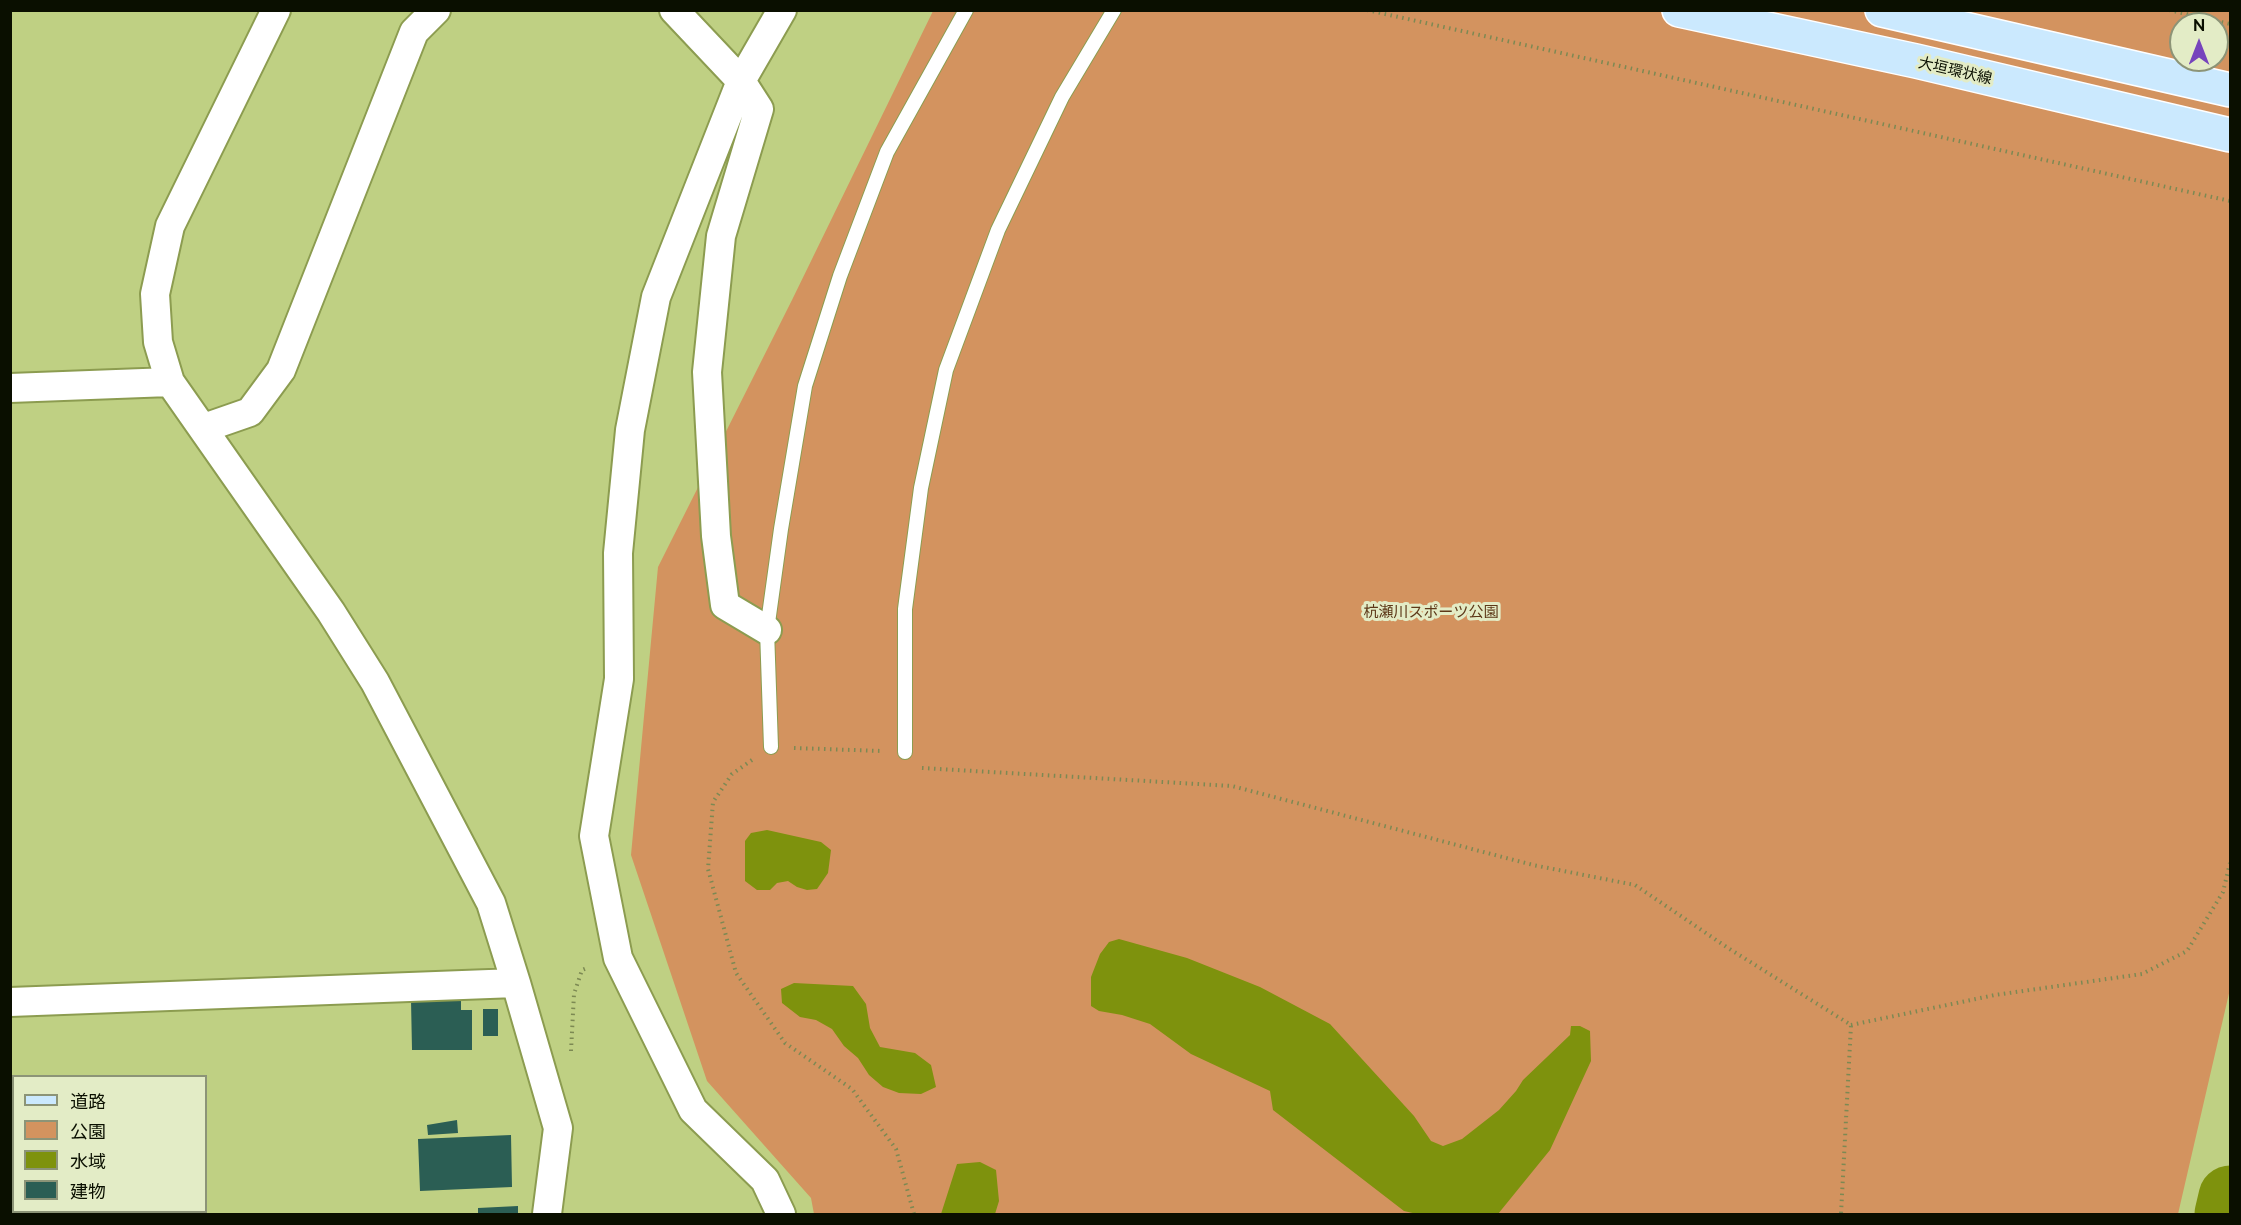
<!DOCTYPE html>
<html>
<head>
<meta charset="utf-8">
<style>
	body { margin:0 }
	#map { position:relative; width:2241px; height:1225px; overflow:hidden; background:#bfd083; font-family:Raleway,"Noto Sans JP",sans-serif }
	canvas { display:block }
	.frame { position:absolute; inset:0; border:12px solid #0a0f00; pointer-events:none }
	.legend { position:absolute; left:12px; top:1075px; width:195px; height:138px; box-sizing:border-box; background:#e3ecc6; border:2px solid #8c9477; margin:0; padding:8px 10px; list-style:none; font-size:18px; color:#0a0f00 }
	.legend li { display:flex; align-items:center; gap:12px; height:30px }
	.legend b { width:30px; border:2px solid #8c9477 }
	.north { position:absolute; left:2169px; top:12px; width:60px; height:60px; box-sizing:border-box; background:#e3ecc6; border:2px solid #8c9477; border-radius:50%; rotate:0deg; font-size:16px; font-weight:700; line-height:24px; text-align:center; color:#0a0f00 }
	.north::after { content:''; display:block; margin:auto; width:21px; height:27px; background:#7644bc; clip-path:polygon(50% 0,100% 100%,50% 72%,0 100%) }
</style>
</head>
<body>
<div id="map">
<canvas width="2241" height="1225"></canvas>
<div class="frame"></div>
<ul class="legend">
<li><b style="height:8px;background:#cbe9fe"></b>道路</li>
<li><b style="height:16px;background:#d3935f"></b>公園</li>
<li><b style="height:16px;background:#7e920d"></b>水域</li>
<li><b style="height:16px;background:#2b5e54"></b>建物</li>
</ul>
<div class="north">N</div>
</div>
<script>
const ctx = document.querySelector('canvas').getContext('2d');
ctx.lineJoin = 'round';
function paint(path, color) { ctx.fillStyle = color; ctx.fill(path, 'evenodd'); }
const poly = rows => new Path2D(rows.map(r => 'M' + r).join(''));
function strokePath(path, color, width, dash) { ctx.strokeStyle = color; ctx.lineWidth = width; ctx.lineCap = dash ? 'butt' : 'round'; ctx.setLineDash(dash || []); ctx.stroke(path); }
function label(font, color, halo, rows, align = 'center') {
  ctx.font = font + ' Raleway,"Noto Sans JP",sans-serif'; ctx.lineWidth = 6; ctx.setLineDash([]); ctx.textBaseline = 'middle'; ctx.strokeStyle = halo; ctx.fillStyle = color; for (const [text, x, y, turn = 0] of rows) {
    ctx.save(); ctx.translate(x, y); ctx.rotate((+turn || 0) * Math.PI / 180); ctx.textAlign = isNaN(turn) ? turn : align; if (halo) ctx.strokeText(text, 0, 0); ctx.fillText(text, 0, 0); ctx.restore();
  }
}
paint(poly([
	[933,11,2230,11,2230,989,2178,1214,814,1214,811,1198,707,1081,631,855,658,567,792,300],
	[2181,24,2217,24,2217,60,2181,60]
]), '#d3935f');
paint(poly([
	[767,830,821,842,831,850,828,873,817,889,807,890,797,887,788,881,777,883,770,890,757,890,745,881,745,841,751,833],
	[1119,939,1187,958,1260,987,1330,1024,1414,1116,1431,1141,1443,1146,1462,1139,1499,1110,1516,1091,1523,1080,1570,1035,1571,1026,1580,1026,1590,1031,1591,1061,1550,1150,1498,1214,1417,1214,1404,1211,1273,1110,1270,1091,1191,1054,1150,1024,1122,1015,1099,1011,1091,1006,1091,977,1100,954,1109,942],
	[794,983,853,986,866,1004,870,1028,880,1047,915,1053,931,1065,936,1087,921,1094,899,1093,883,1087,869,1075,858,1058,844,1046,832,1029,816,1020,800,1017,782,1003,781,989],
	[980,1162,996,1170,999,1201,995,1214,941,1214,957,1164]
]), '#7e920d');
strokePath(poly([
	[2226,1214,2230,1197]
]), '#7e920d', 63);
paint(poly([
	[461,999,461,1010,472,1010,472,1050,412,1050,411,1000],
	[483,1009,498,1009,498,1036,483,1036],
	[457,1120,458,1133,428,1135,427,1125],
	[511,1135,512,1187,420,1191,418,1139],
	[518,1206,518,1214,478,1214,478,1208]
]), '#2b5e54');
const service = poly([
	[771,747,767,630,781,529,805,386,840,276,887,152,966,10],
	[905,752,905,609,921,488,946,370,998,230,1062,97,1114,10]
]);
const minor = poly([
	[276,10,170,226,155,294,158,342,170,382,331,612,375,682,491,903,516,983],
	[674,10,741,81,759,109,721,236,707,372,716,536,725,605,767,630],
	[10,388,170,382],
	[204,428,250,412,281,370,414,32,436,10],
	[10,1002,516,983,558,1128,547,1214],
	[781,1214,765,1180,693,1110,618,958,594,836,619,679,618,553,630,430,656,297,741,81,782,10]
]);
const primary = poly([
	[1679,10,1916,61,2230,135],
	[1882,10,2230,90]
]);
strokePath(service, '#8c9c50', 16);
strokePath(minor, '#8c9c50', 32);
strokePath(primary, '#fff', 36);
strokePath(poly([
	[1367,10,2230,201],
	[2169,10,2230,24],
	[794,748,882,751],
	[752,760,732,774,713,802,708,869,736,973,785,1043,852,1089,896,1149,914,1214],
	[922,768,1232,786,1533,865,1635,885,1728,948,1851,1025,1841,1214],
	[1851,1025,1995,995,2142,974,2187,951,2223,892,2230,863],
	[571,1051,574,994,582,970,587,968]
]), '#7c8953', 4, [1.5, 4.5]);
strokePath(service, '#fff', 14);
strokePath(minor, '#fff', 28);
strokePath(primary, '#cbe9fe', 33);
label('15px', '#0a0f00', '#e3ecc6', [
	["大垣環状線",1955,71,13]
]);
label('15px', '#5d3818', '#e3ecc6', [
	["杭瀬川スポーツ公園",1431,612]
]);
</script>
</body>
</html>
